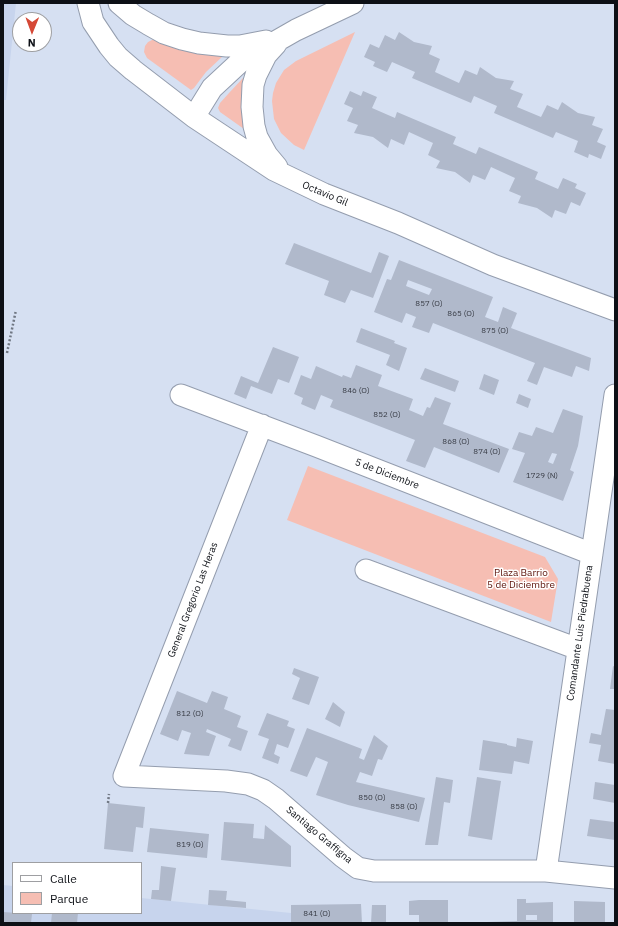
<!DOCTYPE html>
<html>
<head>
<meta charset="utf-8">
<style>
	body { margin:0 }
	#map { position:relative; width:618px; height:926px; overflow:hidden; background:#d6e0f2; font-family:"IBM Plex Sans",sans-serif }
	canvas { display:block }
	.frame { position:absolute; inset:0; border:4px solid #0d1016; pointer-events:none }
	.legend { position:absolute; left:12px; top:862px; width:130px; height:52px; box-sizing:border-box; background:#fff; border:1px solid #9e9fa2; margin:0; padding:5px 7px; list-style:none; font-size:12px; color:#0d1016 }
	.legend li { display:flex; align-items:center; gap:8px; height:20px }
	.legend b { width:20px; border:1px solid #9e9fa2 }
	.north { position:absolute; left:12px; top:12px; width:40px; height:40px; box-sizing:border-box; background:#fff; border:1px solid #9e9fa2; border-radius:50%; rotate:181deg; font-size:11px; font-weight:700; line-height:16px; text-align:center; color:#0d1016 }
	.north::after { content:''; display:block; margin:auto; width:14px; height:18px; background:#d54836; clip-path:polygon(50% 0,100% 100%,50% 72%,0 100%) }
</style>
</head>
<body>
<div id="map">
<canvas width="618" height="926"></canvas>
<div class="frame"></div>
<ul class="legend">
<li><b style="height:5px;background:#fff"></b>Calle</li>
<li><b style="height:11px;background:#f6beb3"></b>Parque</li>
</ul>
<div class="north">N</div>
</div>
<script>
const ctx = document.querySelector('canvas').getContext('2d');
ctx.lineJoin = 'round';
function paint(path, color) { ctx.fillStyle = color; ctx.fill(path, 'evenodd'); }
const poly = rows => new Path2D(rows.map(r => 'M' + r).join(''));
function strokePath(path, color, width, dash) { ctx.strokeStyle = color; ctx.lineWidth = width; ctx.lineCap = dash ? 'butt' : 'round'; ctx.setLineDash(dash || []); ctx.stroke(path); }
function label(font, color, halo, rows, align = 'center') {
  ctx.font = font + ' "IBM Plex Sans",sans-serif'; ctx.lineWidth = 3; ctx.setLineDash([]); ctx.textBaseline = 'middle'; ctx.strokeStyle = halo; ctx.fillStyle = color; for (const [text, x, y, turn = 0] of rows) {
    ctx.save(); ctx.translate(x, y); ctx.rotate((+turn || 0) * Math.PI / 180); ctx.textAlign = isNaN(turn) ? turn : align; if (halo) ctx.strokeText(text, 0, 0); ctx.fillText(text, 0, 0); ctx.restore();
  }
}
paint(poly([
	[3,3,16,3,6,100,3,100],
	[3,885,13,886,13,913,141,913,141,898,291,913,291,923,3,923]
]), '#c7d4ed');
paint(poly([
	[355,32,304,150,294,145,281,133,274,119,272,101,273,93,276,83,284,70,296,61],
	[154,39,223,54,223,56,206,72,194,88,191,90,147,58,144,52,145,46,148,42],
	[243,78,245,78,244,129,220,112,218,108,220,103,229,93],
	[308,466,545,557,558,579,551,622,287,520]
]), '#f6beb3');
paint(poly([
	[399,32,414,42,432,46,429,54,440,59,435,72,459,83,465,70,477,75,480,67,496,78,514,81,510,89,523,94,517,107,541,117,547,105,558,110,562,102,578,113,595,117,592,125,603,129,597,142,606,146,601,159,589,154,588,158,574,152,578,141,556,132,553,138,494,113,497,106,474,96,471,103,412,78,415,72,392,62,387,72,373,66,375,62,364,57,370,44,379,48,385,35,395,40],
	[350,91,361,96,363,91,377,97,372,108,395,118,397,112,456,137,453,144,476,154,479,147,538,172,535,179,558,189,563,178,577,184,575,188,586,193,580,206,571,202,566,214,555,210,552,218,537,208,518,203,521,196,509,191,515,178,491,167,485,180,473,175,470,183,455,172,436,168,440,161,428,155,433,143,409,132,404,145,391,139,388,148,373,137,354,133,358,125,347,121,353,108,344,104],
	[294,243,371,273,379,252,389,256,373,298,351,290,345,303,324,295,329,281,285,264],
	[399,260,493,297,485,317,498,322,503,307,517,313,511,328,591,358,589,371,576,366,572,377,544,367,537,385,527,381,535,363,433,323,429,333,412,327,416,317,406,313,402,323,374,312,387,279,391,280],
	[408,280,432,289,429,295,406,286],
	[361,328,395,341,394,343,407,348,399,371,386,365,390,355,356,342],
	[273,347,299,357,289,383,278,379,272,394,251,386,246,399,234,394,241,376,258,383],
	[356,365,382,375,378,386,413,399,409,410,423,416,427,407,430,408,435,397,451,403,443,424,509,449,499,473,434,447,425,468,406,461,415,440,330,407,333,400,321,395,315,410,301,404,303,398,294,394,301,375,311,379,316,366,342,377,343,375,351,378],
	[425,368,459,381,455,392,420,379],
	[484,374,499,380,494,395,479,389],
	[519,394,531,399,528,408,516,403],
	[563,409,583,416,578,446,570,470,574,472,563,501,513,482,525,453,512,449,519,432,532,436,536,427,553,433],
	[552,453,557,454,553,464,548,462],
	[613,666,615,667,615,689,610,689],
	[294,668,319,677,309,705,292,699,300,678,292,674],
	[177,691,207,703,212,691,228,697,224,709,241,716,237,727,248,731,241,751,228,746,231,739,207,729,206,732,216,736,209,756,184,754,191,733,182,730,178,741,160,734],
	[333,702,345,712,340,727,325,719],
	[606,709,615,710,615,764,598,761,601,745,589,743,591,733,601,735],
	[267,713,289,721,287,726,295,729,288,748,277,744,274,754,280,757,278,764,262,758,269,739,258,735],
	[307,728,362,749,359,758,364,760,374,735,388,746,382,760,378,759,372,776,360,772,356,782,425,798,419,822,348,805,316,795,328,762,316,757,307,777,290,771],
	[517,738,533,741,529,764,514,761,512,774,479,770,483,740,507,744,507,745,516,747],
	[436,777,453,780,450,803,444,802,438,845,425,845],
	[477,777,501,781,492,840,468,836],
	[595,782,615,785,615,803,593,799],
	[108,803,145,807,143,828,136,827,133,852,104,849],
	[590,819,614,822,615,819,615,840,587,836],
	[224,822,254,824,253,838,264,839,265,825,291,846,291,867,221,860],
	[150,828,209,834,207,858,147,852],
	[161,866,176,868,171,901,151,899,152,890,159,890],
	[209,890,227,891,226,900,246,902,246,908,208,905],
	[517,899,526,899,526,903,553,902,553,923,487,923,487,922,517,921],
	[526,915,537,915,537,920,526,920],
	[419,900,448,900,448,923,419,923,419,915,409,915,409,901],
	[574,901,605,902,605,923,574,923],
	[361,904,362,923,291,923,291,905],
	[372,905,386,905,386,923,371,923],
	[3,912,32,914,31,923,3,923],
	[52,913,78,913,77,923,51,923]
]), '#b0b9cb');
const street = poly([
	[88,3,93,22,109,46,118,57,133,70,194,117,274,170,324,194,398,223,493,265,615,310],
	[119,3,133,15,148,24,164,33,182,39,199,43,227,46,240,46,266,41],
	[276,44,266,55,256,75,253,85,252,107,254,126,257,137,267,155,277,167],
	[194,117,212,88,240,62,296,30,353,3],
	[181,395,316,446,592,554],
	[262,425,124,776,226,781,248,784,263,790,276,799,343,857,358,868,374,871,546,871,615,878],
	[366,570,578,649],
	[546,871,615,395]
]);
strokePath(street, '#949dae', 23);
strokePath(poly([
	[7,353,16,310],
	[108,803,109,794]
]), '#707783', 2.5, [2, 2]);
strokePath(street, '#fff', 21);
label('8px', '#363a43', null, [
	["857 (O)",429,304],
	["865 (O)",461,314],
	["875 (O)",495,331],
	["846 (O)",356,391],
	["852 (O)",387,415],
	["868 (O)",456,442],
	["874 (O)",487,452],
	["1729 (N)",542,476],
	["812 (O)",190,714],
	["850 (O)",372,798],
	["858 (O)",404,807],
	["819 (O)",190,845],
	["841 (O)",317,914]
]);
label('10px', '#0d1016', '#fff', [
	["Octavio Gil",325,194,23],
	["5 de Diciembre",387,474,21],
	["General Gregorio Las Heras",193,600,-69],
	["Comandante Luis Piedrabuena",580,633,-82],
	["Santiago Graffigna",319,835,40]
]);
label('10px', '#5c1209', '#fff', [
	["Plaza Barrio",521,573],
	["5 de Diciembre",521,585]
]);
</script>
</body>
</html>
